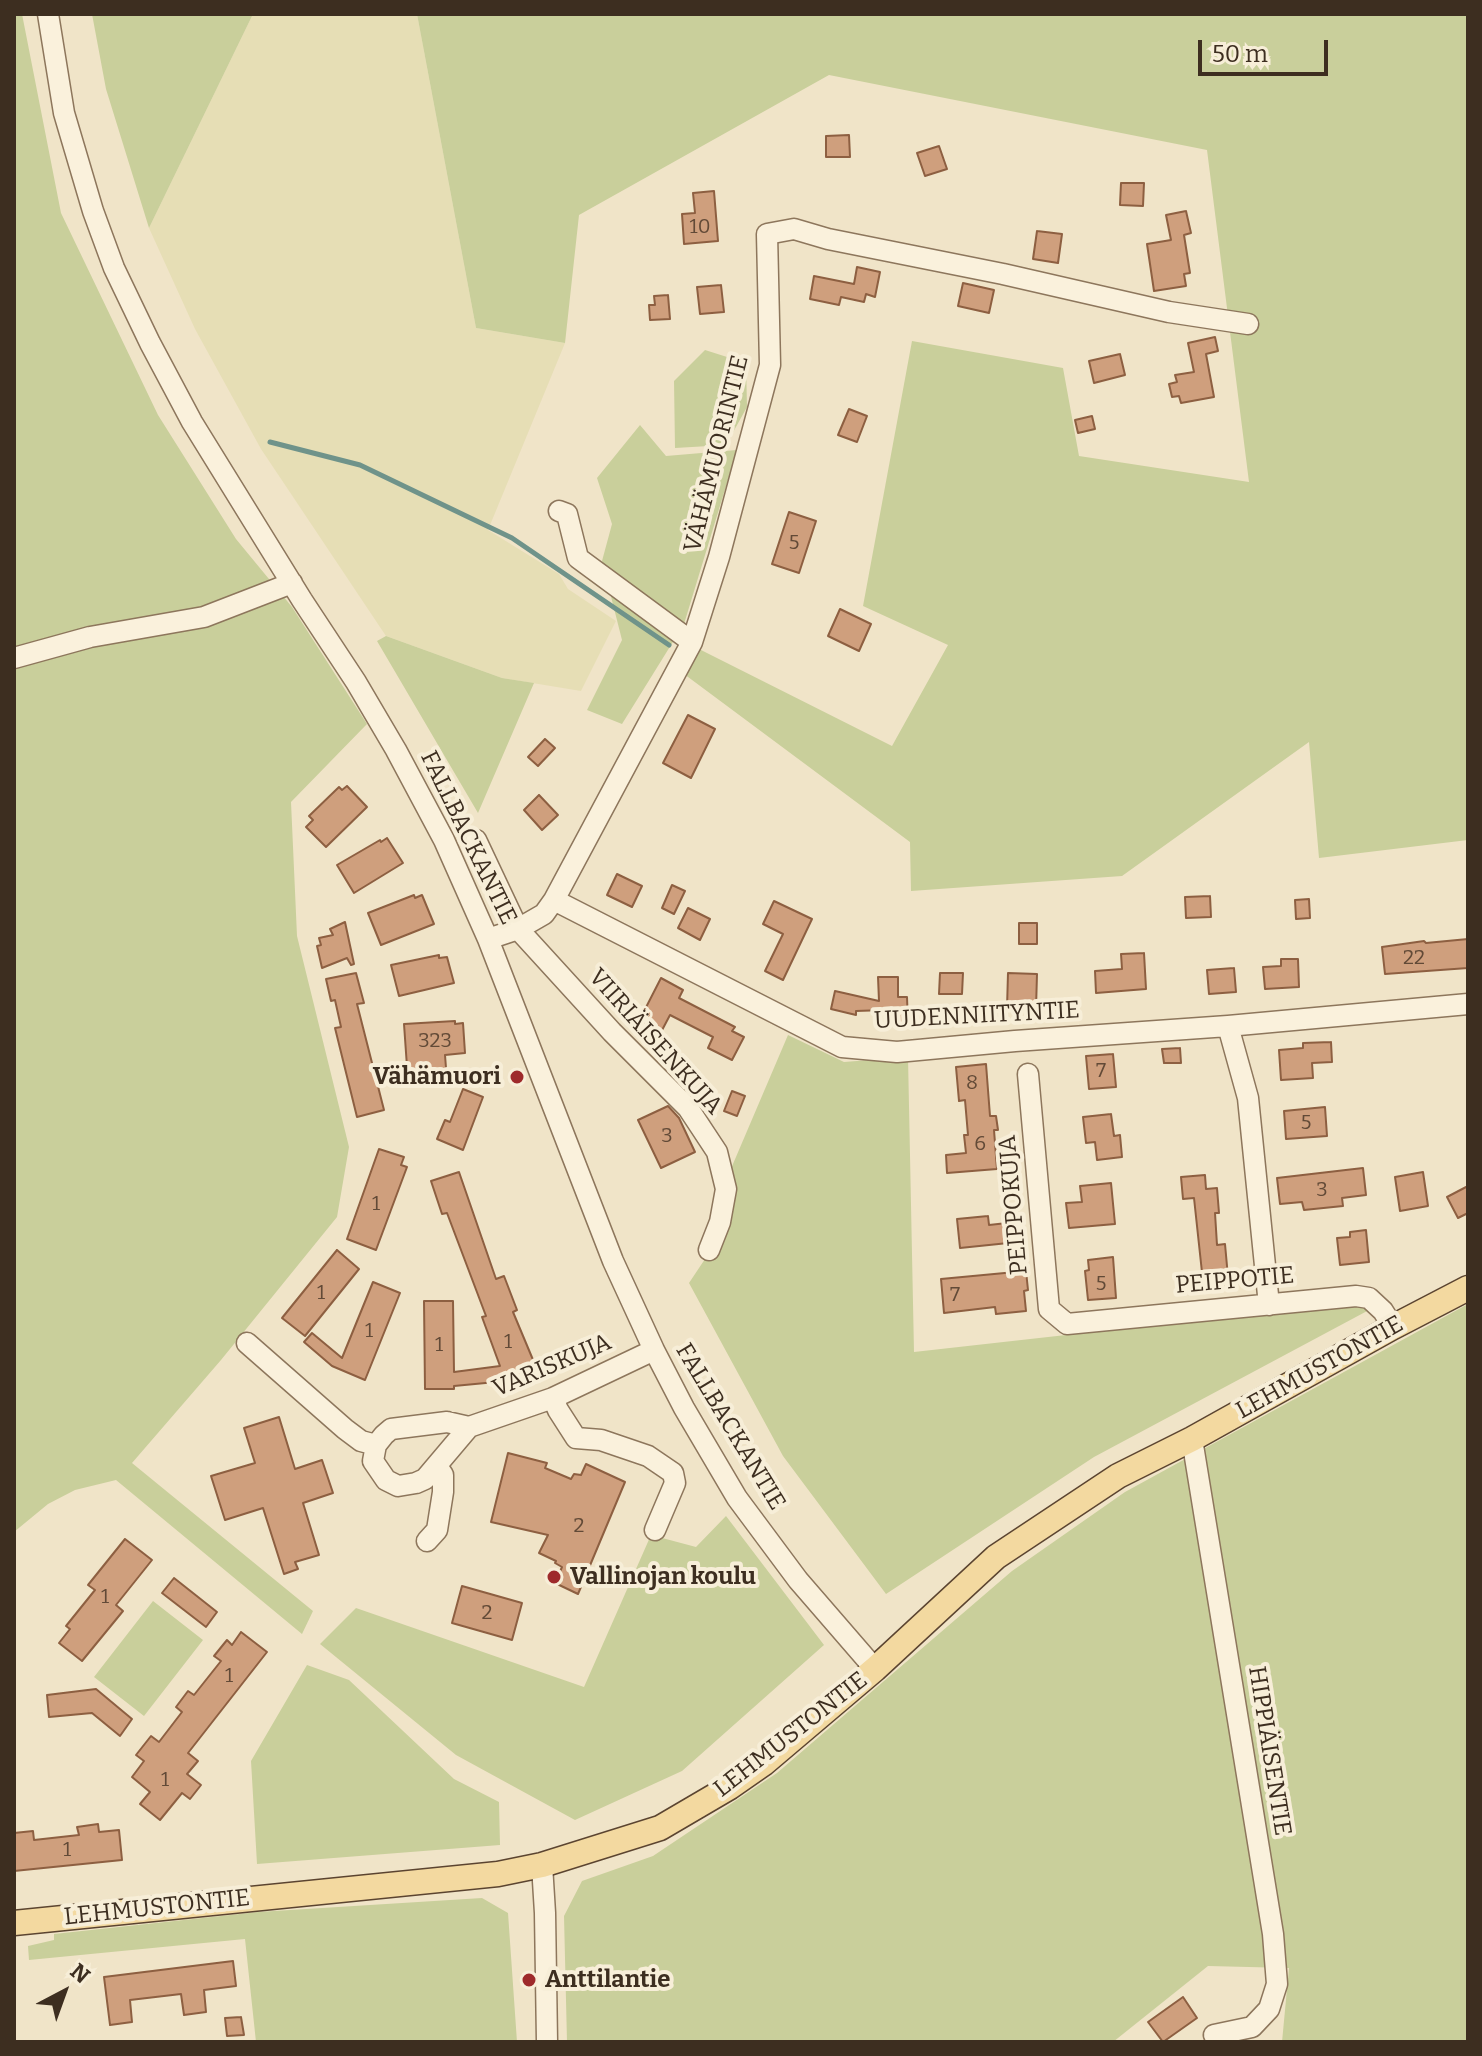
<!DOCTYPE html>
<html>
<head>
<meta charset="utf-8">
<style>
	body { margin:0 }
	#map { position:relative; width:1482px; height:2056px; overflow:hidden; background:#f0e4c8; font-family:Bitter,serif }
	canvas { display:block }
	.frame { position:absolute; inset:0; border:16px solid #3d2e20; pointer-events:none }
	.north { position:absolute; left:24px; top:1952px; width:80px; height:80px; -webkit-text-stroke:6px #f7eed8; paint-order:stroke; rotate:41deg; font-size:22px; font-weight:700; line-height:32px; text-align:center; color:#3d2e20 }
	.north::after { content:''; display:block; margin:auto; width:28px; height:36px; background:#3d2e20; clip-path:polygon(50% 0,100% 100%,50% 72%,0 100%) }
	.scale { position:absolute; left:1198px; top:40px; width:130px; height:36px; box-sizing:border-box; border:4px solid #3d2e20; border-top:0; padding-left:10px; font-size:24px; line-height:28px; white-space:nowrap; color:#3d2e20; -webkit-text-stroke:6px #f7eed8; paint-order:stroke }
</style>
</head>
<body>
<div id="map">
<canvas width="1482" height="2056"></canvas>
<div class="frame"></div>
<div class="north">N</div>
<div class="scale">50 m</div>
</div>
<script>
const ctx = document.querySelector('canvas').getContext('2d');
ctx.lineJoin = 'round';
function paint(path, color) { ctx.fillStyle = color; ctx.fill(path, 'evenodd'); }
const poly = rows => new Path2D(rows.map(r => 'M' + r).join(''));
function strokePath(path, color, width, dash) { ctx.strokeStyle = color; ctx.lineWidth = width; ctx.lineCap = dash ? 'butt' : 'round'; ctx.setLineDash(dash || []); ctx.stroke(path); }
function label(font, color, halo, rows, align = 'center') {
  ctx.font = font + ' Bitter,serif'; ctx.lineWidth = 8; ctx.setLineDash([]); ctx.textBaseline = 'middle'; ctx.strokeStyle = halo; ctx.fillStyle = color; for (const [text, x, y, turn = 0] of rows) {
    ctx.save(); ctx.translate(x, y); ctx.rotate((+turn || 0) * Math.PI / 180); ctx.textAlign = isNaN(turn) ? turn : align; if (halo) ctx.strokeText(text, 0, 0); ctx.fillText(text, 0, 0); ctx.restore();
  }
}
paint(poly([
	[253,14,417,14,476,328,565,343,488,530,559,574,568,589,616,621,581,691,502,678,386,636,261,449,195,329,149,228]
]), '#e6deb5');
paint(poly([
	[14,14,22,14,61,213,158,415,236,539,292,607,367,724,291,802,297,936,349,1147,337,1217,221,1360,132,1463,313,1611,302,1634,116,1480,75,1490,48,1504,14,1532],
	[92,14,253,14,149,228,106,89],
	[417,14,1468,14,1468,840,1319,858,1309,742,1122,876,911,891,910,842,684,674,699,649,892,746,948,645,863,606,912,341,1063,368,1079,456,1249,482,1207,150,829,75,579,215,565,343,476,328],
	[705,350,746,363,747,407,726,445,675,448,674,381],
	[640,425,666,456,737,450,684,624,622,724,587,710,622,640,602,561,612,524,597,478],
	[386,636,502,678,534,683,478,813,377,641],
	[788,1035,844,1062,908,1057,914,1352,1361,1302,1369,1310,1094,1457,886,1594,783,1456,689,1283,711,1250,727,1178],
	[1468,1304,1468,2042,1282,2042,1289,1968,1208,1966,1113,2042,567,2042,564,1916,582,1881,653,1856,777,1773,1012,1571,1125,1492],
	[726,1516,824,1645,682,1771,575,1820,456,1755,320,1644,356,1608,584,1687,651,1535,696,1547],
	[153,1601,203,1640,144,1716,94,1677],
	[307,1665,349,1680,454,1779,499,1802,500,1845,257,1864,251,1761],
	[482,1898,508,1913,517,2042,256,2042,245,1939,29,1960,28,1946,54,1940,54,1934,258,1912]
]), '#c9cf9b');
strokePath(poly([
	[270,442,360,465,512,538,669,645]
]), '#6f938a', 5);
const building = poly([
	[849,135,850,157,826,157,826,136,849,135],
	[939,146,947,169,925,176,917,153,939,146],
	[1121,183,1144,183,1143,206,1120,205,1121,183],
	[714,191,718,241,684,244,682,214,695,213,693,193,714,191],
	[1186,211,1191,233,1184,235,1190,273,1184,274,1186,286,1154,291,1147,244,1171,240,1166,215,1186,211],
	[1037,231,1062,234,1058,263,1033,259,1037,231],
	[857,267,880,272,875,297,866,294,864,302,841,297,839,305,810,299,814,276,854,284,857,267],
	[963,283,994,290,989,313,958,306,963,283],
	[721,285,724,312,700,314,697,287,721,285],
	[668,295,670,319,650,320,649,305,655,305,654,296,668,295],
	[1215,337,1218,351,1206,354,1214,397,1181,403,1179,396,1172,397,1169,384,1177,382,1175,375,1194,372,1188,343,1215,337],
	[1120,354,1125,375,1094,383,1089,361,1120,354],
	[849,409,867,416,857,442,838,435,849,409],
	[1092,416,1095,429,1078,433,1075,420,1092,416],
	[789,512,816,521,799,573,772,564,789,512],
	[840,609,871,624,859,651,828,636,840,609],
	[688,715,715,729,691,778,663,763,688,715],
	[545,739,555,748,538,766,528,757,545,739],
	[347,786,367,807,326,847,306,827,313,820,309,816,339,787,342,790,347,786],
	[539,795,558,815,542,830,524,810,539,795],
	[387,838,403,863,354,893,337,865,380,840,381,842,387,838],
	[617,874,642,886,632,907,607,895,617,874],
	[672,885,685,891,674,914,662,908,672,885],
	[414,895,415,898,422,895,434,924,381,945,368,913,414,895],
	[1210,896,1211,917,1186,918,1185,897,1210,896],
	[1309,899,1310,918,1296,919,1295,900,1309,899],
	[774,901,812,919,783,980,765,971,783,934,763,924,774,901],
	[688,908,710,919,700,940,678,928,688,908],
	[345,922,354,964,351,965,347,958,322,968,317,946,321,945,319,938,333,935,330,929,345,922],
	[1019,923,1037,923,1037,944,1019,944,1019,923],
	[1468,939,1468,968,1385,974,1382,947,1424,941,1426,943,1468,939],
	[1144,953,1146,989,1096,993,1095,971,1122,969,1121,954,1144,953],
	[439,955,439,958,447,957,454,983,399,996,391,965,439,955],
	[1281,959,1298,959,1299,987,1265,989,1263,967,1281,966,1281,959],
	[1234,968,1236,992,1209,994,1207,970,1234,968],
	[356,973,364,1003,357,1004,384,1110,357,1117,335,1028,341,1027,335,1000,331,1001,326,979,356,973],
	[940,973,963,973,962,994,939,994,940,973],
	[1008,973,1037,974,1036,1009,1007,1008,1008,973],
	[878,977,898,977,898,997,907,997,908,1024,885,1024,885,1010,856,1011,856,1015,831,1009,835,991,879,1001,878,977],
	[661,978,683,990,679,998,735,1027,732,1031,744,1037,732,1060,708,1048,713,1037,670,1015,660,1034,638,1023,661,978],
	[455,1021,455,1024,463,1023,465,1053,445,1055,447,1081,408,1081,404,1024,455,1021],
	[1331,1042,1332,1062,1312,1063,1313,1078,1281,1080,1279,1050,1303,1048,1303,1043,1331,1042],
	[1180,1048,1181,1063,1164,1063,1162,1049,1180,1048],
	[1113,1054,1116,1087,1089,1089,1086,1056,1113,1054],
	[986,1064,990,1116,996,1116,998,1130,994,1130,997,1169,947,1173,946,1155,966,1153,964,1135,968,1135,965,1100,959,1101,956,1067,986,1064],
	[463,1089,483,1097,463,1150,437,1139,445,1120,450,1122,463,1089],
	[732,1091,745,1096,737,1116,724,1111,732,1091],
	[668,1106,679,1118,695,1152,661,1168,638,1120,668,1106],
	[1325,1107,1327,1136,1286,1139,1284,1111,1325,1107],
	[1111,1114,1114,1136,1120,1135,1122,1157,1097,1160,1095,1142,1086,1143,1083,1117,1111,1114],
	[379,1149,404,1157,401,1165,407,1167,376,1250,347,1239,379,1149],
	[1363,1168,1366,1195,1342,1198,1343,1206,1304,1210,1302,1202,1280,1204,1277,1178,1363,1168],
	[459,1172,496,1279,504,1276,517,1310,513,1312,536,1367,496,1382,454,1386,454,1389,425,1389,424,1301,453,1301,454,1372,500,1366,482,1317,486,1316,447,1213,442,1214,431,1181,459,1172],
	[1423,1172,1428,1206,1400,1211,1395,1177,1423,1172],
	[1205,1175,1206,1189,1217,1188,1219,1213,1215,1213,1217,1245,1225,1244,1229,1288,1204,1291,1194,1198,1183,1199,1181,1177,1205,1175],
	[1111,1183,1115,1224,1069,1228,1066,1203,1082,1202,1080,1186,1111,1183],
	[1468,1186,1468,1213,1458,1218,1447,1197,1468,1186],
	[988,1216,989,1225,1016,1222,1018,1242,960,1248,957,1219,988,1216],
	[1366,1230,1369,1262,1340,1265,1337,1238,1350,1237,1350,1232,1366,1230],
	[337,1250,359,1269,305,1336,282,1318,337,1250],
	[1113,1257,1116,1298,1088,1300,1085,1271,1089,1270,1088,1260,1113,1257],
	[1026,1271,1028,1290,1024,1291,1026,1311,996,1314,995,1307,944,1313,941,1279,1026,1271],
	[373,1282,400,1293,365,1380,332,1366,304,1342,312,1333,342,1358,373,1282],
	[279,1417,295,1469,322,1460,333,1493,303,1503,319,1555,295,1562,298,1569,284,1574,263,1508,225,1520,211,1476,255,1463,244,1428,279,1417],
	[508,1453,547,1463,545,1468,571,1479,574,1474,581,1475,586,1464,625,1482,578,1594,555,1583,562,1567,555,1563,556,1561,539,1553,548,1535,491,1522,508,1453],
	[125,1539,152,1560,116,1605,123,1611,82,1661,59,1643,70,1629,66,1626,95,1590,88,1585,125,1539],
	[174,1578,217,1612,206,1627,162,1593,174,1578],
	[462,1586,522,1603,512,1640,452,1623,462,1586],
	[241,1632,267,1652,188,1753,198,1761,187,1774,201,1785,190,1799,182,1793,160,1820,140,1804,150,1792,132,1777,144,1761,136,1755,151,1736,159,1742,182,1712,176,1707,188,1691,194,1695,221,1661,214,1656,227,1640,232,1645,241,1632],
	[96,1689,132,1719,120,1736,92,1713,49,1717,47,1695,96,1689],
	[98,1824,99,1832,119,1830,122,1860,14,1871,14,1833,33,1831,34,1840,79,1835,77,1827,98,1824],
	[233,1961,236,1986,204,1990,206,2012,184,2015,181,1994,130,2000,132,2022,110,2025,104,1977,233,1961],
	[1183,1997,1197,2018,1163,2042,1148,2022,1183,1997],
	[241,2017,244,2035,227,2036,225,2018,241,2017]
]);
paint(building, '#cf9f7d');
strokePath(building, '#8d5f41', 2);
const minor = poly([
	[48,14,64,113,93,211,114,268,150,343,192,422,302,600,356,682,396,750,444,840,488,939,613,1261,654,1350,684,1408,737,1498,798,1580,875,1669],
	[559,511,567,514,578,558,692,642],
	[14,658,90,637,204,617,292,583],
	[476,840,518,929,612,1032,688,1108,717,1152,726,1189,720,1222,709,1250],
	[554,900,692,642,719,557,770,365,767,234,794,229,828,239,1003,274,1169,312,1248,324],
	[488,939,518,929,544,914,554,900,842,1047,897,1052,1015,1041,1228,1026,1468,1004],
	[1228,1026,1248,1098,1269,1305],
	[1028,1074,1049,1309,1067,1324,1356,1296,1369,1298,1383,1311,1393,1327],
	[247,1343,345,1429,361,1441,376,1445],
	[553,1398,558,1410,576,1438,601,1440,648,1456,673,1473,675,1483,655,1530],
	[447,1422,469,1427,425,1479,416,1483,398,1486,386,1480,373,1461,376,1445,384,1435,391,1429,447,1422],
	[469,1427,553,1398,654,1350],
	[1192,1439,1273,1934,1277,1984,1269,2009,1252,2027,1214,2035],
	[427,1541,437,1530,443,1492,443,1475,437,1466],
	[542,1865,545,1913,547,2042]
]);
const major = poly([
	[14,1923,498,1874,542,1865,660,1828,730,1787,763,1764,875,1669,996,1557,1118,1476,1192,1439,1393,1327,1468,1288]
]);
strokePath(minor, '#8d765c', 23);
strokePath(major, '#5b4430', 27);
strokePath(minor, '#faf1dc', 20);
strokePath(major, '#f3d9a0', 24);
for (const [x, y, r, color] of [
	[517,1077,8,"#9e2a2b"],
	[554,1577,8,"#9e2a2b"],
	[529,1980,8,"#9e2a2b"]
]) { const dot = new Path2D(); dot.arc(x, y, r, 0, 2 * Math.PI); ctx.fillStyle = color; ctx.fill(dot); strokePath(dot, '#f7eed8', 3); }
label('20px', '#624a37', null, [
	["10",700,227],
	["5",794,543],
	["22",1414,958],
	["323",435,1041],
	["7",1101,1071],
	["8",972,1083],
	["5",1306,1123],
	["3",667,1136],
	["6",980,1144],
	["3",1322,1190],
	["1",376,1204],
	["5",1101,1284],
	["1",321,1293],
	["7",955,1295],
	["1",369,1331],
	["1",508,1342],
	["1",439,1345],
	["2",579,1526],
	["1",105,1597],
	["2",487,1613],
	["1",229,1676],
	["1",165,1780],
	["1",67,1850]
]);
label('24px', '#3d2e20', '#f7eed8', [
	["VÄHÄMUORINTIE",717,454,-76],
	["FALLBACKANTIE",468,838,64],
	["UUDENNIITYNTIE",977,1016,-3],
	["VIIRIÄISENKUJA",655,1042,48],
	["PEIPPOKUJA",1014,1205,-95],
	["PEIPPOTIE",1235,1281,-5],
	["VARISKUJA",552,1366,-23],
	["LEHMUSTONTIE",1320,1368,-29],
	["FALLBACKANTIE",730,1427,59],
	["LEHMUSTONTIE",791,1735,-38],
	["HIPPIÄISENTIE",1269,1751,81],
	["LEHMUSTONTIE",157,1908,-6]
]);
label('bold 24px', '#3d2e20', '#f7eed8', [
	["Vähämuori",501,1077,"right"],
	["Vallinojan koulu",570,1577],
	["Anttilantie",545,1980]
], 'left');
</script>
</body>
</html>
